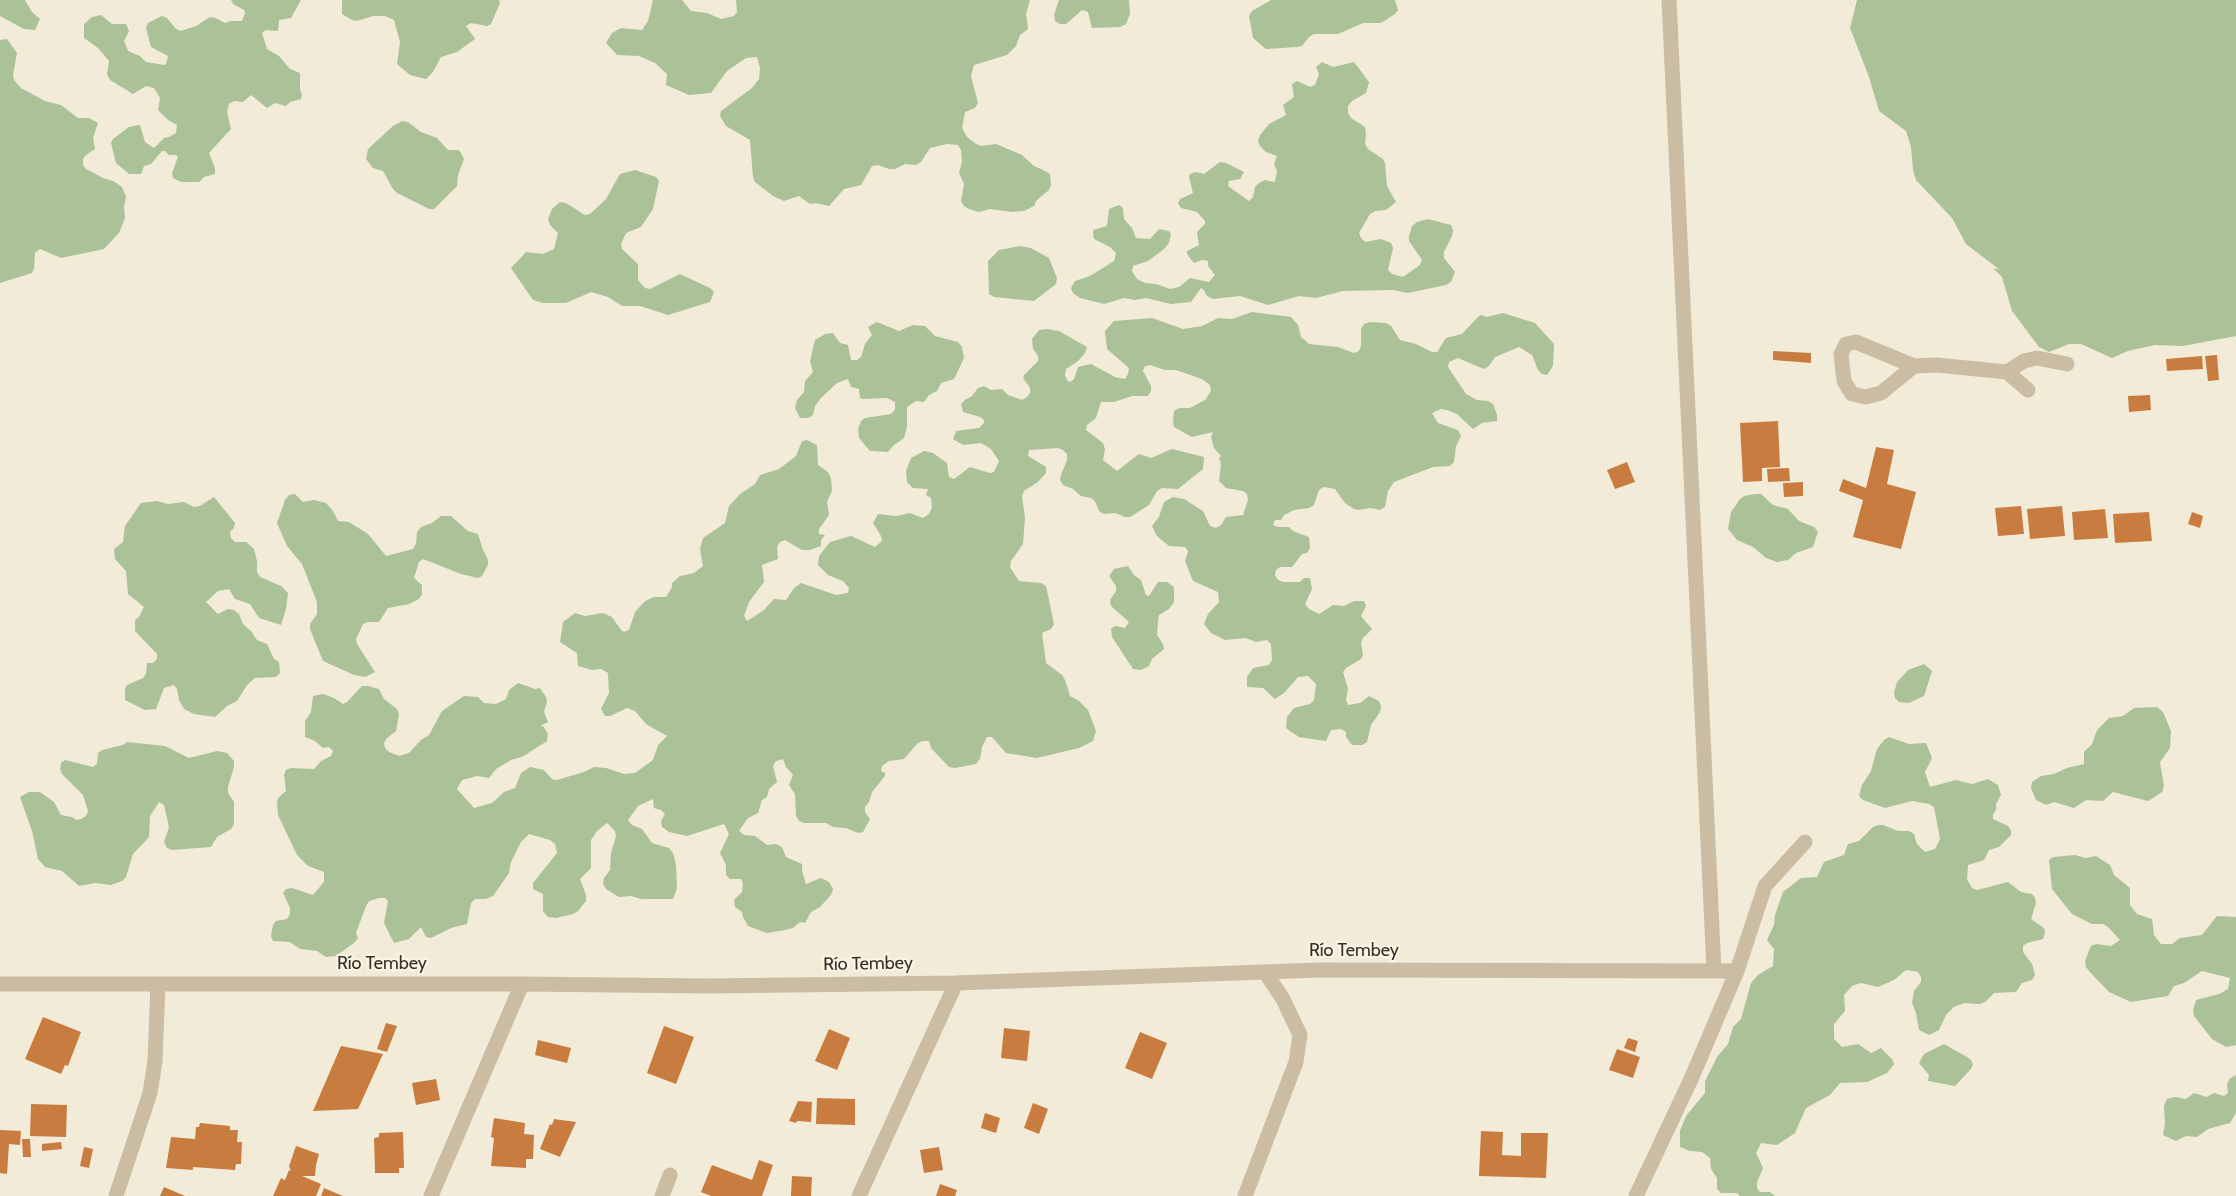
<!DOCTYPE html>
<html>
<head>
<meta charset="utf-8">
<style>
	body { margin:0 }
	canvas { display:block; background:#f2ebd8 }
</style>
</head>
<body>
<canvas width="2236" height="1196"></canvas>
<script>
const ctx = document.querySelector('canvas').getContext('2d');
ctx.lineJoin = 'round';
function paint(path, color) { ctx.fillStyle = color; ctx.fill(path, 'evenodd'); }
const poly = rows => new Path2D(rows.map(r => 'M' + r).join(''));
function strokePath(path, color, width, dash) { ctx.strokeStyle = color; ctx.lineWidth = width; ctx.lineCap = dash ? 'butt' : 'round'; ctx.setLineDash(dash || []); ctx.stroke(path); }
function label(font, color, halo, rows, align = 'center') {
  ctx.font = font + ' Cabin,sans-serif'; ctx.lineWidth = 4.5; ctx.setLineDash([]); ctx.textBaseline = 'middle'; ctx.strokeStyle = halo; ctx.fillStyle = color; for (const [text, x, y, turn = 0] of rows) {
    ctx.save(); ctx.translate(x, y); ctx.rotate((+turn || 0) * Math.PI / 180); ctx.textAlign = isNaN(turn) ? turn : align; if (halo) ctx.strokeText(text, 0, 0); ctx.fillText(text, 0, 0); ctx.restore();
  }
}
paint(poly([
	[0,0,25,0,32,12,40,19,35,30,24,29,0,16],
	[231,0,301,0,291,18,279,20,278,31,266,30,262,33,267,49,279,56,290,69,300,73,300,90,302,94,301,99,290,102,286,106,275,103,267,108,251,95,243,102,234,101,229,104,227,112,231,129,209,153,215,168,215,174,204,177,199,182,181,182,173,178,172,173,178,157,176,155,169,155,165,151,162,151,151,164,144,166,141,174,129,174,116,163,111,143,113,139,129,127,138,125,140,125,145,142,154,148,164,138,169,137,176,133,177,125,168,120,158,110,160,98,154,88,146,86,133,94,110,80,107,74,109,61,98,48,84,38,84,24,92,17,101,15,112,24,126,24,129,31,124,41,128,51,140,56,146,62,164,65,166,64,168,56,151,47,146,28,148,23,162,16,167,18,176,29,181,31,196,26,210,17,216,18,225,23,231,21,242,21,245,13,244,10,233,4],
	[342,0,499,0,500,3,491,24,487,26,471,23,466,26,475,39,457,52,441,57,433,72,426,79,410,75,397,64,400,42,394,20,385,16,373,16,357,21,352,20,342,14],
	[653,0,682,0,691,11,707,13,721,19,734,16,737,12,736,0,1030,0,1026,14,1028,29,1020,35,1016,46,1007,55,974,65,971,76,978,103,975,108,965,112,962,128,967,137,976,144,981,146,996,144,1022,155,1034,166,1045,171,1050,174,1051,185,1049,190,1036,201,1034,206,1024,211,1012,212,990,209,979,212,969,209,964,206,961,201,964,184,959,173,962,162,961,150,958,145,947,144,930,148,921,162,916,165,905,164,895,169,889,169,878,165,872,166,861,185,844,189,829,206,816,203,810,204,799,196,784,201,773,196,755,182,753,177,750,140,726,126,720,116,721,111,752,88,759,79,760,68,757,57,746,58,727,71,711,93,689,95,666,85,667,74,655,63,639,56,617,55,606,43,612,33,621,28,642,30,648,21],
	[1059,0,1129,0,1130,14,1126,24,1120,27,1092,28,1088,12,1082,10,1066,24,1060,24,1055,21,1054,15],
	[1271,0,1395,0,1398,10,1395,14,1381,23,1363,23,1338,34,1314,34,1309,37,1302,46,1297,47,1266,49,1253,38,1249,16,1252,11],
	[1857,0,2236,0,2236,336,2183,346,2155,345,2128,351,2112,358,2081,344,2069,344,2049,352,2039,347,2012,311,2002,277,1993,268,2000,270,1966,244,1952,218,1916,180,1913,170,1911,147,1906,131,1879,111,1869,77,1850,28],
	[7,39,17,53,13,75,14,80,21,88,45,101,61,105,78,118,89,118,98,123,93,138,95,149,86,155,83,159,83,165,86,169,103,178,113,181,122,187,126,197,124,207,125,218,119,233,104,249,61,258,40,249,35,253,34,269,32,273,0,283,0,40],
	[1322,62,1333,67,1354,62,1369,82,1366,93,1352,101,1348,106,1348,113,1351,118,1365,127,1366,133,1365,144,1368,149,1383,159,1385,163,1387,186,1396,202,1386,210,1375,211,1370,214,1359,233,1361,238,1365,242,1381,239,1391,243,1393,248,1388,270,1392,274,1403,277,1420,265,1422,260,1409,241,1409,236,1412,226,1417,222,1428,219,1451,225,1453,230,1452,236,1444,252,1444,258,1455,272,1451,282,1446,285,1408,293,1393,290,1343,291,1316,298,1299,296,1268,305,1240,296,1213,299,1207,296,1203,289,1201,288,1191,302,1171,304,1146,298,1135,300,1124,298,1104,304,1080,298,1073,293,1071,288,1075,281,1090,276,1114,261,1116,253,1110,247,1094,239,1093,233,1093,230,1107,226,1109,209,1119,205,1123,208,1124,219,1132,228,1136,238,1150,239,1159,229,1169,231,1171,234,1169,243,1164,249,1148,261,1133,266,1132,271,1137,279,1145,283,1156,284,1170,289,1179,287,1190,278,1209,282,1215,275,1208,266,1208,261,1202,260,1194,263,1187,254,1187,251,1199,245,1197,232,1205,224,1205,221,1197,212,1181,208,1178,203,1180,199,1193,193,1189,177,1190,174,1196,172,1204,174,1220,162,1226,163,1244,172,1240,179,1229,181,1228,186,1249,201,1253,197,1255,187,1259,183,1265,180,1275,182,1277,171,1274,164,1277,156,1266,152,1260,146,1258,141,1260,135,1269,124,1286,115,1283,105,1294,97,1292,84,1297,81,1310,87,1315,85,1319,74,1316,67],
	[402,121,408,122,421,132,437,138,448,150,459,150,462,155,464,159,458,175,457,186,434,209,429,209,397,193,393,189,383,171,373,168,366,159,368,149,393,126],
	[635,170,656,177,659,181,653,209,641,227,626,233,621,244,622,249,638,264,638,280,645,288,650,289,680,274,710,288,714,292,710,302,668,315,640,306,622,306,608,297,591,292,566,303,543,303,533,300,511,268,526,252,543,254,554,249,558,233,550,225,548,219,552,209,560,202,566,203,585,215,590,214,606,199,620,174],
	[1020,246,1031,248,1049,258,1057,278,1056,284,1034,301,994,297,989,294,988,261,999,250],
	[1252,312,1291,317,1298,325,1301,337,1309,344,1338,347,1354,353,1359,351,1361,346,1361,329,1364,324,1370,322,1386,323,1391,326,1400,340,1416,344,1432,352,1437,352,1446,338,1462,334,1477,318,1481,315,1487,317,1503,313,1535,323,1554,344,1553,366,1547,375,1542,374,1538,370,1532,355,1519,347,1495,357,1489,366,1484,369,1458,358,1449,362,1448,367,1466,394,1477,400,1488,401,1493,404,1497,415,1497,421,1482,423,1473,429,1457,414,1447,410,1441,409,1432,413,1438,423,1458,430,1461,436,1456,446,1454,462,1450,466,1433,467,1394,482,1388,491,1385,507,1380,510,1370,508,1359,510,1354,509,1345,503,1335,489,1324,487,1319,490,1314,505,1309,508,1294,510,1284,515,1281,520,1275,520,1273,525,1278,527,1289,527,1293,531,1309,537,1310,548,1307,553,1302,554,1292,567,1280,567,1276,570,1275,575,1278,580,1283,582,1300,582,1304,578,1310,578,1312,589,1305,604,1309,609,1319,614,1333,605,1344,606,1354,601,1364,601,1366,606,1361,616,1372,629,1363,638,1361,643,1363,655,1361,659,1346,668,1343,672,1348,689,1346,700,1348,705,1360,703,1369,696,1379,701,1381,706,1380,712,1371,725,1367,742,1362,745,1352,745,1346,737,1346,732,1341,729,1331,730,1326,741,1299,737,1290,731,1286,728,1287,717,1294,708,1310,704,1314,700,1316,684,1308,676,1298,677,1284,693,1275,699,1263,688,1247,687,1247,677,1253,668,1269,665,1272,660,1271,644,1267,640,1256,642,1246,638,1225,640,1211,633,1204,624,1208,614,1219,602,1218,592,1193,581,1185,561,1188,551,1185,547,1169,546,1157,536,1152,526,1159,517,1164,502,1173,497,1184,499,1203,511,1210,526,1216,528,1221,525,1226,517,1243,515,1248,500,1247,494,1243,491,1226,488,1219,481,1221,464,1219,458,1221,456,1214,448,1211,437,1213,432,1192,437,1174,427,1173,422,1174,411,1179,408,1190,408,1205,400,1211,391,1210,385,1202,379,1176,370,1165,370,1150,365,1145,366,1143,371,1151,386,1151,391,1148,396,1132,396,1114,402,1101,402,1096,418,1087,425,1086,430,1103,443,1105,449,1103,460,1117,471,1139,454,1151,458,1172,449,1204,457,1203,469,1178,489,1162,488,1157,491,1149,505,1130,517,1125,517,1115,513,1104,514,1099,511,1095,501,1091,498,1081,496,1073,489,1063,485,1060,480,1061,475,1067,460,1067,454,1063,450,1058,448,1029,450,1028,456,1046,467,1046,473,1038,482,1024,491,1022,496,1025,518,1023,544,1011,561,1010,567,1019,581,1041,583,1046,586,1054,624,1051,629,1042,633,1046,663,1062,675,1065,680,1070,696,1079,701,1088,710,1096,731,1093,741,1079,748,1037,758,1006,753,992,737,987,737,982,747,980,759,976,764,955,768,949,767,931,748,929,741,922,741,917,744,904,759,889,761,882,766,881,771,885,773,885,776,872,792,869,802,865,807,865,812,870,819,863,832,858,833,846,828,833,827,826,823,804,823,799,821,796,816,795,794,789,785,793,775,786,767,783,759,776,761,773,766,777,782,769,789,767,797,762,800,758,813,748,818,739,831,744,835,755,836,767,845,776,844,782,847,786,857,802,864,802,871,806,884,821,878,829,882,833,889,831,895,820,907,811,912,805,923,800,922,793,928,785,930,767,933,748,926,743,917,742,912,735,907,734,900,742,892,743,883,741,879,730,879,726,875,726,865,720,853,729,834,724,824,687,836,669,832,662,827,661,821,665,814,661,810,654,808,653,799,638,806,628,820,632,825,642,829,652,843,669,848,673,853,676,865,677,888,673,899,641,899,631,896,619,897,606,889,603,884,604,878,610,870,611,853,616,836,615,831,607,823,597,831,591,840,591,868,580,879,586,895,586,901,578,911,573,914,556,918,548,917,543,911,543,894,533,889,533,883,557,853,555,844,550,840,529,834,521,842,511,862,509,873,493,896,486,899,475,899,471,903,467,924,451,928,431,938,426,937,421,927,409,939,394,943,384,923,388,901,385,898,379,898,369,901,366,906,356,933,358,938,354,943,336,956,326,957,317,951,300,949,290,942,273,941,271,936,273,925,276,921,287,919,290,914,290,908,283,893,286,889,292,888,313,895,324,882,324,872,308,866,297,855,278,815,277,803,278,798,286,791,284,775,286,770,291,768,314,769,321,761,331,756,333,751,329,747,323,748,315,741,305,737,305,721,311,712,313,696,323,694,334,698,343,704,347,702,362,686,368,686,379,689,384,699,397,709,399,714,396,731,387,738,384,743,385,748,389,752,399,756,409,753,421,740,429,735,442,711,464,696,478,697,484,703,496,704,506,699,509,690,518,683,535,689,540,688,546,697,547,702,544,712,548,722,540,726,543,726,548,734,547,741,522,757,511,760,496,769,489,778,477,776,462,780,457,789,474,808,492,803,504,792,515,788,521,773,530,767,544,770,552,779,557,780,584,772,594,767,606,768,624,774,635,773,653,760,658,745,667,736,646,724,635,711,627,708,610,716,605,716,601,709,609,693,608,673,601,669,592,670,578,666,577,653,560,642,563,622,575,613,585,616,603,613,612,617,621,630,624,632,629,630,635,612,645,601,654,597,666,597,672,587,672,583,680,576,694,573,703,566,700,549,703,538,725,523,729,506,740,494,755,484,760,475,779,469,796,456,802,441,807,440,817,445,818,465,828,472,831,478,832,491,827,502,829,515,819,529,819,534,825,535,821,540,821,546,810,550,802,550,785,540,780,542,777,547,778,559,762,565,764,582,749,602,744,616,747,621,764,610,774,599,786,600,794,588,801,583,836,595,848,593,849,588,843,581,828,575,818,565,819,556,830,542,851,536,875,547,882,541,881,536,873,523,878,514,896,516,910,513,923,518,929,514,932,507,931,498,926,495,928,489,913,488,907,482,906,471,911,458,924,451,933,453,947,463,949,477,954,479,970,467,990,473,994,472,999,461,991,449,981,443,963,445,953,439,956,431,979,428,984,423,984,420,980,417,963,412,961,404,965,400,972,396,978,388,984,386,991,390,1002,389,1008,395,1022,400,1027,397,1030,393,1030,388,1023,378,1024,375,1038,361,1038,356,1033,349,1032,339,1039,330,1047,329,1059,331,1087,347,1085,353,1078,361,1066,369,1065,375,1067,380,1070,382,1074,379,1078,367,1091,364,1115,377,1125,379,1128,374,1129,368,1107,349,1105,331,1114,321,1152,318,1183,329,1202,326,1218,318,1232,319],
	[877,322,899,331,913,325,925,326,935,336,958,342,962,347,964,358,954,379,941,383,937,391,929,395,924,402,916,401,907,407,907,427,904,438,893,446,888,452,870,451,859,438,858,429,861,421,865,418,891,414,895,410,895,402,887,398,863,399,860,398,859,389,851,387,848,379,837,383,820,399,815,406,813,415,808,418,800,418,795,408,797,400,804,392,805,381,813,372,810,361,815,340,825,334,833,333,840,343,848,345,851,360,857,360,861,357,865,344,872,335,868,327],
	[295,494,303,502,314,500,326,503,333,511,338,521,349,522,368,534,386,556,413,549,416,543,417,532,421,527,432,523,441,516,451,516,468,531,478,534,483,550,488,560,488,565,482,576,478,578,461,574,423,559,419,562,414,578,422,585,422,594,419,599,409,604,388,608,379,622,368,622,363,624,356,639,357,644,375,672,365,677,354,675,323,661,310,629,310,624,317,614,317,602,302,564,287,546,277,523,285,500,289,495],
	[1755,494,1761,494,1773,505,1788,509,1799,521,1814,527,1818,532,1813,547,1796,553,1788,560,1777,562,1766,558,1753,547,1737,540,1728,529,1731,512,1740,499,1744,496],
	[214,497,235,523,234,528,230,532,231,538,235,542,246,542,254,549,257,561,257,572,260,577,281,586,288,593,286,609,281,625,259,618,250,604,235,599,229,589,218,591,206,602,218,614,228,609,234,610,239,614,243,624,251,631,257,640,267,644,274,659,279,662,280,673,276,677,255,678,247,685,237,701,227,706,215,717,194,714,184,709,179,700,177,689,174,685,164,688,156,709,145,710,125,700,125,689,127,685,143,678,146,674,147,663,153,663,157,659,157,654,135,631,135,620,139,617,144,607,128,594,126,571,115,559,114,549,123,542,125,526,141,503,157,501,168,504,184,502,194,507,200,506],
	[1128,566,1134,575,1141,580,1146,595,1149,596,1158,582,1167,582,1174,587,1174,602,1169,609,1159,615,1158,621,1157,635,1163,644,1164,649,1152,659,1149,666,1141,670,1133,669,1112,637,1111,628,1116,626,1125,628,1129,622,1111,606,1110,600,1116,591,1116,586,1109,576,1114,569],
	[1924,664,1932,671,1924,696,1909,703,1899,702,1895,698,1894,693,1897,682,1908,670],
	[2157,707,2163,712,2171,731,2170,748,2160,762,2164,786,2162,792,2148,801,2113,792,2103,801,2086,800,2074,808,2054,802,2046,805,2036,800,2031,788,2032,782,2041,776,2054,774,2067,768,2084,764,2084,752,2092,744,2097,730,2109,718,2123,716,2134,708],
	[1889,737,1909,744,1926,743,1932,758,1925,772,1930,787,1956,780,1972,784,1988,779,1998,785,2001,795,1996,804,1996,810,1993,814,1993,819,2008,826,2011,830,2011,835,1999,847,1989,850,1984,860,1968,865,1967,879,1972,888,1977,890,2008,882,2021,892,2032,894,2035,898,2036,903,2031,919,2044,928,2045,933,2043,939,2027,943,2023,946,2023,952,2032,964,2035,975,2032,980,2022,983,2016,992,1994,993,1985,1002,1980,1004,1964,1003,1954,1007,1946,1015,1939,1030,1929,1035,1919,1030,1916,1013,1912,1003,1914,991,1921,982,1921,977,1918,972,1906,970,1894,980,1878,987,1861,983,1852,986,1844,995,1845,1011,1834,1024,1834,1039,1842,1047,1858,1044,1871,1053,1881,1048,1892,1059,1894,1064,1891,1068,1887,1073,1867,1082,1840,1083,1830,1095,1806,1108,1795,1133,1777,1145,1761,1143,1756,1153,1763,1168,1757,1182,1757,1188,1760,1192,1770,1192,1775,1196,1740,1196,1737,1193,1721,1193,1717,1189,1717,1178,1711,1169,1710,1158,1702,1152,1690,1151,1680,1147,1680,1131,1686,1116,1705,1093,1705,1081,1717,1057,1728,1044,1733,1027,1741,1019,1751,983,1758,975,1773,966,1774,949,1767,940,1774,925,1775,915,1783,892,1801,878,1817,877,1824,862,1844,855,1848,844,1859,841,1873,827,1878,825,1883,825,1898,831,1909,831,1914,834,1917,844,1925,852,1935,849,1940,839,1934,807,1929,804,1912,801,1885,808,1863,800,1859,796,1862,785,1871,771,1877,749,1884,740],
	[127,742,165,746,189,758,217,751,227,753,234,761,234,767,228,787,228,793,234,802,234,824,231,829,217,837,211,847,172,850,167,848,164,842,169,827,164,805,159,802,150,816,149,837,133,854,126,877,122,881,111,885,95,883,79,886,62,871,45,867,38,859,32,831,20,797,29,792,40,792,54,802,61,815,72,817,76,820,81,819,86,816,88,811,83,795,62,774,60,769,61,763,65,760,93,767,97,764,98,753,102,750,123,745],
	[2075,855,2086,858,2096,856,2110,865,2114,875,2130,888,2130,905,2133,909,2137,914,2152,919,2154,935,2161,944,2172,944,2180,938,2202,935,2217,916,2236,917,2236,1045,2226,1047,2212,1039,2194,1016,2193,1010,2196,1000,2219,994,2228,989,2230,978,2202,971,2184,983,2174,986,2168,996,2131,1002,2109,992,2089,971,2086,967,2085,961,2091,946,2096,944,2111,946,2120,940,2108,927,2103,924,2092,924,2072,914,2052,889,2049,860,2053,857],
	[1944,1044,1967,1057,1971,1060,1973,1065,1970,1070,1955,1086,1928,1081,1929,1075,1919,1063,1924,1054],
	[2236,1075,2236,1113,2230,1123,2208,1129,2197,1137,2186,1136,2176,1141,2163,1135,2165,1124,2164,1106,2167,1099,2175,1097,2186,1099,2194,1093,2207,1097,2214,1093,2224,1096,2228,1093,2227,1085,2229,1079]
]), '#abc198');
paint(poly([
	[1773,351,1811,353,1811,363,1773,360],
	[2217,355,2219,380,2208,381,2205,356],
	[2202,356,2203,369,2167,371,2166,359],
	[2150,395,2151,410,2129,412,2128,396],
	[1778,421,1780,467,1762,468,1762,481,1743,482,1740,423],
	[1876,447,1894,450,1887,484,1916,492,1901,549,1853,537,1863,500,1839,491,1843,479,1866,488],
	[1627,462,1635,482,1615,489,1607,470],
	[1789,468,1790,481,1768,482,1767,469],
	[1803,482,1803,496,1784,497,1783,483],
	[2021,506,2024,534,1998,536,1995,508],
	[2062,506,2065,536,2030,539,2027,509],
	[2105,509,2108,538,2074,540,2072,512],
	[2149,512,2152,541,2115,543,2113,514],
	[2192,512,2203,516,2200,528,2188,524],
	[43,1017,81,1032,68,1066,65,1065,61,1074,25,1059],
	[386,1023,397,1026,387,1052,377,1049],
	[664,1026,694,1037,676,1084,647,1073],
	[1004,1028,1030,1031,1027,1061,1001,1058],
	[829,1029,850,1038,837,1070,815,1061],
	[1140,1032,1167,1043,1152,1079,1125,1068],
	[1628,1038,1638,1041,1635,1052,1624,1048],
	[538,1040,571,1048,567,1063,535,1055],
	[341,1046,383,1054,358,1109,313,1111],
	[1617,1049,1640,1057,1633,1078,1609,1070],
	[436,1079,440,1100,416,1105,412,1083],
	[817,1098,855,1099,855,1125,816,1124],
	[798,1101,812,1102,811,1122,797,1121,796,1123,789,1121],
	[1033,1103,1048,1109,1039,1134,1024,1128],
	[31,1104,67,1105,66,1137,30,1136],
	[985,1113,1000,1118,996,1133,981,1128],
	[494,1118,525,1123,524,1134,534,1135,533,1159,526,1159,526,1168,491,1166,494,1138,491,1137],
	[554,1119,576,1122,560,1157,540,1149,550,1124,552,1125],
	[200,1123,230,1126,230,1130,238,1130,237,1142,242,1142,241,1164,236,1164,235,1170,193,1167,193,1170,166,1168,171,1137,195,1139,196,1127,199,1127],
	[0,1130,21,1131,20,1145,9,1144,7,1174,0,1173],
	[1481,1131,1503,1132,1502,1155,1521,1156,1521,1133,1548,1133,1546,1178,1479,1176],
	[403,1132,404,1168,399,1168,399,1173,375,1173,374,1138,379,1137,379,1133],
	[22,1139,30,1139,31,1157,23,1157],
	[61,1142,62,1149,42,1151,42,1144],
	[296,1146,319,1154,316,1165,315,1176,302,1176,321,1184,316,1196,273,1196,281,1178,285,1180,289,1170,291,1171,289,1166],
	[84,1147,93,1149,89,1168,80,1166],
	[939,1147,943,1170,924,1173,920,1150],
	[759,1160,773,1165,762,1196,711,1196,701,1192,712,1165,752,1180],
	[792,1176,812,1177,811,1196,791,1196],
	[940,1184,957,1190,955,1196,936,1196],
	[164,1187,185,1196,160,1196],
	[324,1188,343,1196,321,1196]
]), '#c87c40');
strokePath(poly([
	[1669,0,1714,971],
	[1914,366,1856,342,1846,344,1841,354,1844,381,1852,394,1866,397,1881,393,1914,366,1937,365,2007,372,2028,390],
	[2007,372,2024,361,2037,358,2067,364],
	[0,984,522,984,708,986,956,983,1320,970,1737,971],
	[116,1196,150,1093,155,1061,158,984],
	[431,1196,522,984],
	[662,1196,670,1175],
	[859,1196,956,983],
	[1245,1196,1296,1062,1300,1035,1283,999,1265,972],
	[1636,1196,1692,1077,1737,971,1765,886,1805,842]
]), '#cabda4', 15);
label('18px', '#352e26', '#f9f4e4', [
	["Río Tembey",1354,951],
	["Río Tembey",382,964],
	["Río Tembey",868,964,-1]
]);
</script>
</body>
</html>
